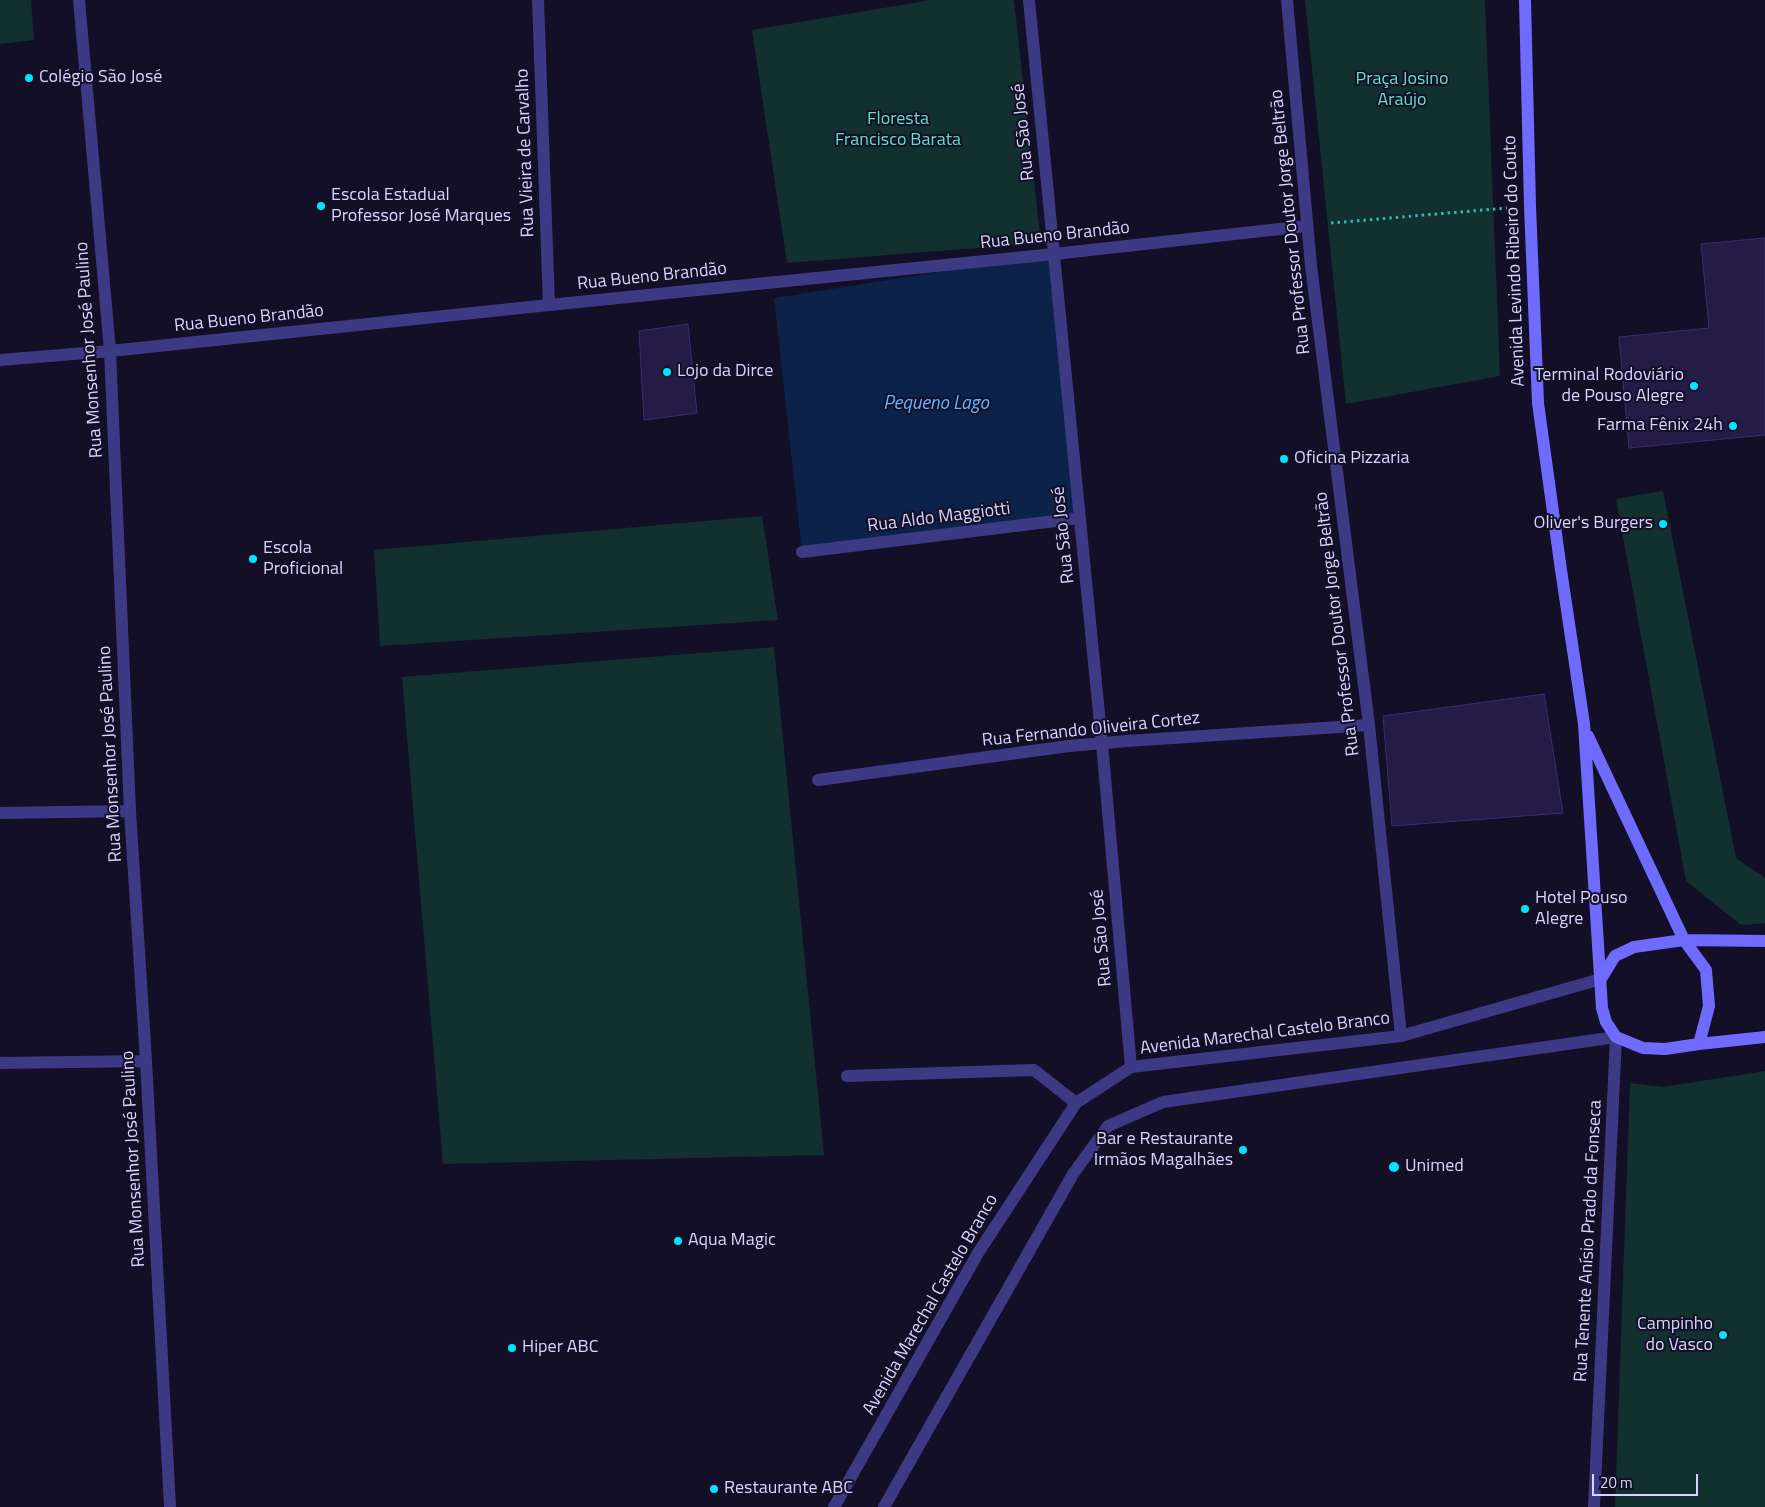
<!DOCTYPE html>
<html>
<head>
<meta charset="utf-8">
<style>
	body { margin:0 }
	#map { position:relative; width:1765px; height:1507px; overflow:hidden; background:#130f26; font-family:"Titillium Web",sans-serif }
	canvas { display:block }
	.scale { position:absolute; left:1592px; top:1474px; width:106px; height:22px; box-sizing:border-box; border:2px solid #d9d4ff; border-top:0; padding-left:6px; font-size:15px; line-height:18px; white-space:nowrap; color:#d9d4ff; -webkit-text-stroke:4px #130f26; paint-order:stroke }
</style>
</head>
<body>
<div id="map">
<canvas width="1765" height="1507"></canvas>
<div class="scale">20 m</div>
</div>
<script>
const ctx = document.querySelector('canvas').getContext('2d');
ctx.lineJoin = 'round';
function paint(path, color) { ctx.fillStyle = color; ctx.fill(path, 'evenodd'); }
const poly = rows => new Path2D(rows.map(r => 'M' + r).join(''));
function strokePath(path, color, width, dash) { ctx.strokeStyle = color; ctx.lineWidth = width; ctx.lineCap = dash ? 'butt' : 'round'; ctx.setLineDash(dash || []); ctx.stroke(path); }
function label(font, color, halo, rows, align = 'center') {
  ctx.font = font + ' "Titillium Web",sans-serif'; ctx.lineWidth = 4; ctx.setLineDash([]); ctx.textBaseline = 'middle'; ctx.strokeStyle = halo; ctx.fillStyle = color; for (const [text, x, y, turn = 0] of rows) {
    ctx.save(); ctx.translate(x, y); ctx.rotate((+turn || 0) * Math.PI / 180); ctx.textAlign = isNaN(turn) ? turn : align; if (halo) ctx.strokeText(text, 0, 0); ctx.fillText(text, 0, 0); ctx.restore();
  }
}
paint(poly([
	[0,0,31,0,34,40,0,44],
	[931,0,1014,0,1041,243,787,263,752,30],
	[1305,0,1485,0,1500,376,1346,404],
	[1663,491,1736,858,1765,878,1765,923,1741,925,1686,881,1616,499],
	[762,516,778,620,380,646,374,550],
	[774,647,824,1155,443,1164,402,677],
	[1765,1071,1765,1507,1615,1507,1630,1083,1663,1087]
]), '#12302f');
paint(poly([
	[1054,254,1080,518,802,552,774,298]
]), '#0c2248');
const building = poly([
	[1765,238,1765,435,1629,448,1619,337,1709,328,1701,244,1765,238],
	[688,324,697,413,644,420,639,331,688,324],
	[1544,694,1563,813,1392,826,1383,716,1544,694]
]);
paint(building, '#241b47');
strokePath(building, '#3b2d73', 1);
strokePath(poly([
	[1331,223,1507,208]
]), '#2fb8b0', 3, [2.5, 4]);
strokePath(poly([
	[79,0,110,351,130,811,146,1061,170,1507],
	[538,0,549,305],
	[1029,0,1102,744,1131,1067],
	[1287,0,1311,266,1369,725,1401,1036],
	[0,360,110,351,549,305,1054,254,1307,226],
	[802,552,1080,518],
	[818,780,1069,746,1127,741,1369,725],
	[0,813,130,811],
	[0,1063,146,1061],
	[847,1076,1034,1070,1076,1103]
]), '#3d3a85', 12);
strokePath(poly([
	[834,1507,978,1253,1076,1103,1131,1067,1401,1036,1601,979],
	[884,1507,1073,1174,1108,1126,1163,1102,1616,1037,1594,1507]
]), '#3d3a85', 12);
strokePath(poly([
	[1525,0,1530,206,1538,403,1561,570,1584,724,1602,1008,1606,1022,1616,1037,1643,1048,1665,1049,1699,1044,1765,1037],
	[1588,736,1684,940,1706,970,1709,1006,1699,1044],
	[1601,979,1615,956,1634,947,1684,940,1765,941]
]), '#6f6bff', 12);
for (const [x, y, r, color] of [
	[29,78,5,"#00e5ff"],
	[321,206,5,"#00e5ff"],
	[667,372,5,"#00e5ff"],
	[1694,386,5,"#00e5ff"],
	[1733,426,5,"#00e5ff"],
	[1284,459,5,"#00e5ff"],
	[1663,524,5,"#00e5ff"],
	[253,559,5,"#00e5ff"],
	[1525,909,5,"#00e5ff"],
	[1243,1150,5,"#00e5ff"],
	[1394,1167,6,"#00e5ff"],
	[678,1241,5,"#00e5ff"],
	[1723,1335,5,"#00e5ff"],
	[512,1348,5,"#00e5ff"],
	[714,1489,5,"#00e5ff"]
]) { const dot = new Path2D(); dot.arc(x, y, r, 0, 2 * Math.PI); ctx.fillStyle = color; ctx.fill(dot); strokePath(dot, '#130f26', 2); }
label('18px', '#d9d4ff', '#130f26', [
	["Colégio São José",39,78],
	["Escola Estadual",331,196],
	["Professor José Marques",331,217],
	["Lojo da Dirce",677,372],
	["Terminal Rodoviário",1684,376,"right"],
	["de Pouso Alegre",1684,397,"right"],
	["Farma Fênix 24h",1723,426,"right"],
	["Oficina Pizzaria",1294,459],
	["Oliver's Burgers",1653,524,"right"],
	["Escola",263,549],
	["Proficional",263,570],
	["Hotel Pouso",1535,899],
	["Alegre",1535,920],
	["Bar e Restaurante",1233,1140,"right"],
	["Irmãos Magalhães",1233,1161,"right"],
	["Unimed",1405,1167],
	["Aqua Magic",688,1241],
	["Campinho",1713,1325,"right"],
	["do Vasco",1713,1346,"right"],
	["Hiper ABC",522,1348],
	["Restaurante ABC",724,1489]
], 'left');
label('18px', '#5fe0c0', '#130f26', [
	["Praça Josino",1402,80],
	["Araújo",1402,101],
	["Floresta",898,120],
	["Francisco Barata",898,141]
]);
label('18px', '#d9d4ff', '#130f26', [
	["Rua São José",1024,132,-96],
	["Rua Vieira de Carvalho",526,153,-92],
	["Rua Professor Doutor Jorge Beltrão",1291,222,-96],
	["Rua Bueno Brandão",1055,236,-6],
	["Avenida Levindo Ribeiro do Couto",1515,261,-92],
	["Rua Bueno Brandão",652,277,-6],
	["Rua Bueno Brandão",249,319,-6],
	["Rua Monsenhor José Paulino",90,350,-94],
	["Rua Aldo Maggiotti",939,518,-7],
	["Rua São José",1064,535,-96],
	["Rua Professor Doutor Jorge Beltrão",1338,624,-97],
	["Rua Fernando Oliveira Cortez",1091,730,-6],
	["Rua Monsenhor José Paulino",111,754,-93],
	["Rua São José",1102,938,-95],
	["Avenida Marechal Castelo Branco",1265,1034,-7],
	["Rua Monsenhor José Paulino",134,1159,-93],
	["Rua Tenente Anísio Prado da Fonseca",1589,1241,-87],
	["Avenida Marechal Castelo Branco",931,1305,-60]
]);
label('italic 19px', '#62b6ff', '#130f26', [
	["Pequeno Lago",936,404]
]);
</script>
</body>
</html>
